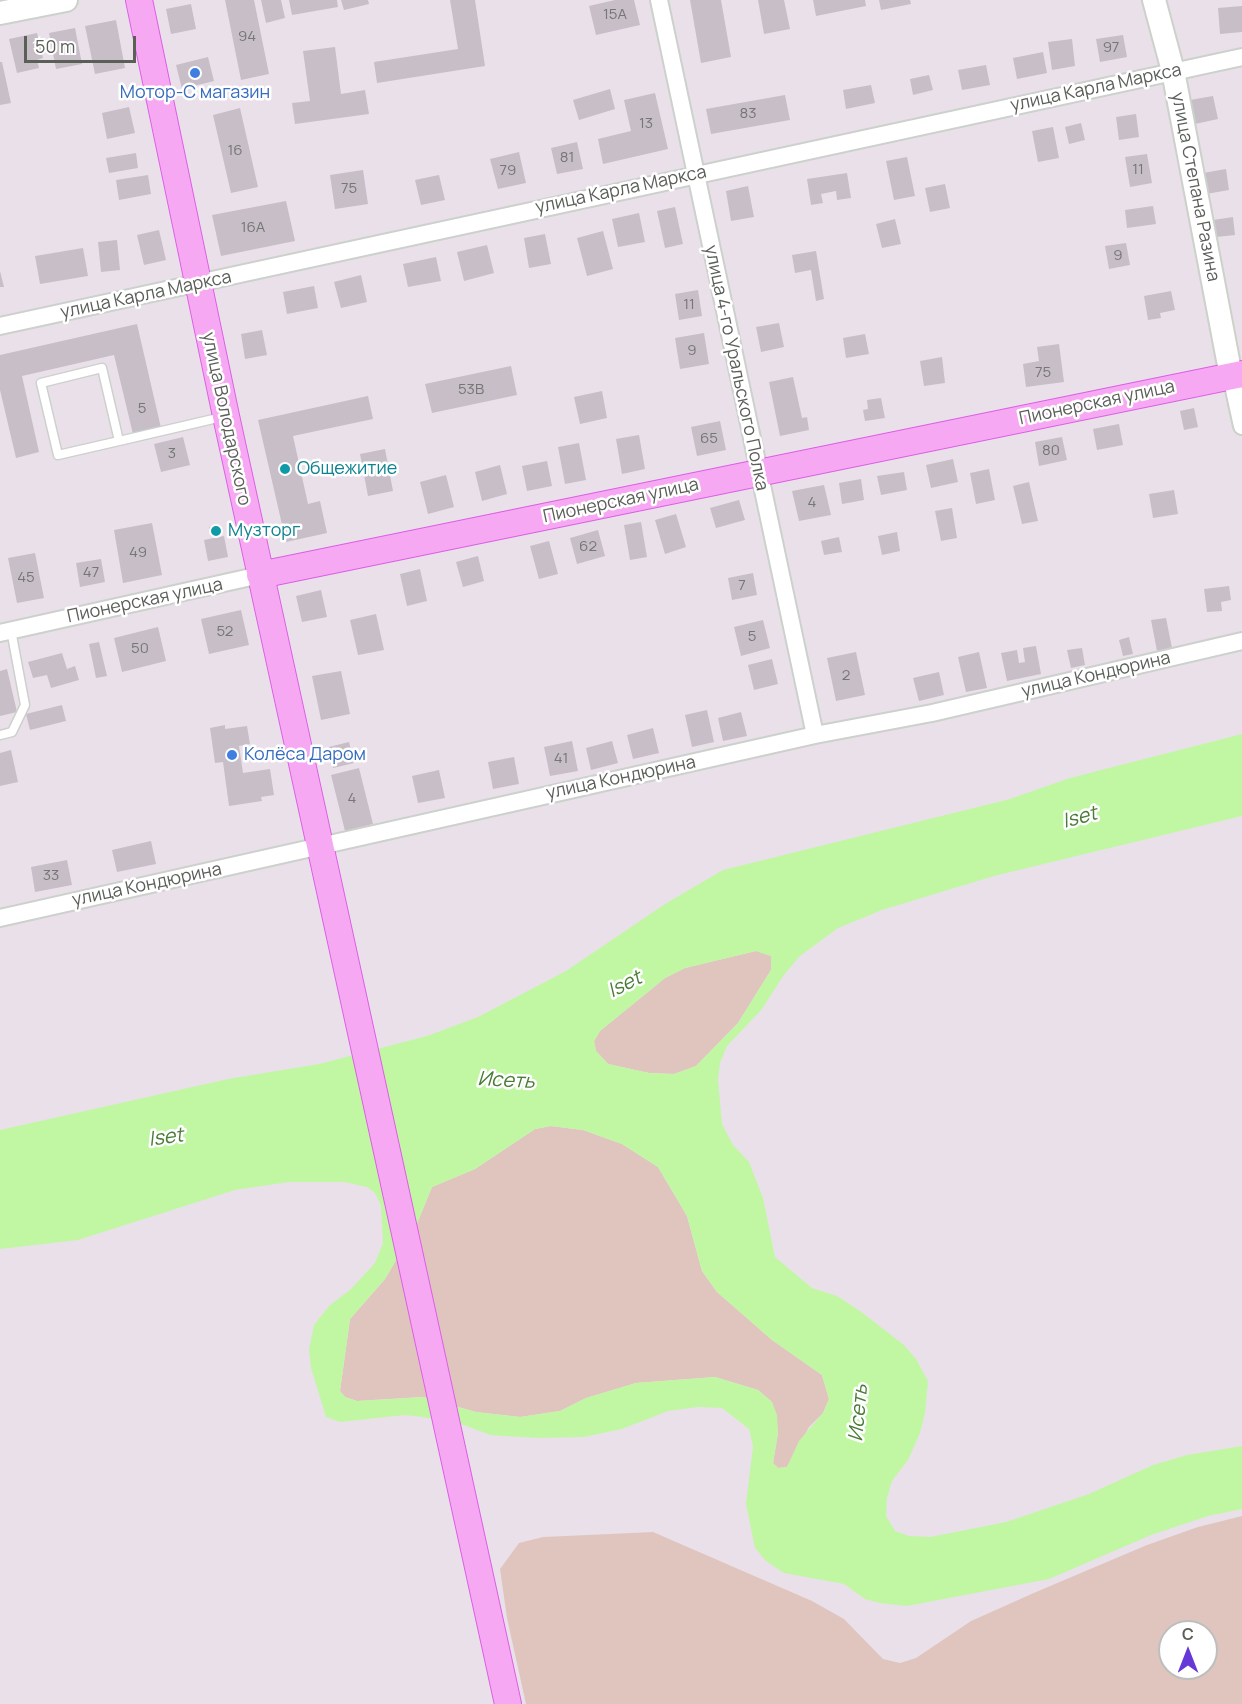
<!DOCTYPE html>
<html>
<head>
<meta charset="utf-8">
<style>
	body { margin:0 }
	#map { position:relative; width:1242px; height:1704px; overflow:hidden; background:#eae0ea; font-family:Manrope,sans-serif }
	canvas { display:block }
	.north { position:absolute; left:1158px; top:1620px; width:60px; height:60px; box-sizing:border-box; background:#fff; border:2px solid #bdbfbc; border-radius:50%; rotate:0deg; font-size:16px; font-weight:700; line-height:24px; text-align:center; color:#5a5f58 }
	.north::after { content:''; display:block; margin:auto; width:21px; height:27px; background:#6638d8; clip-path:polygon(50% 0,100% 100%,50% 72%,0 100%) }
	.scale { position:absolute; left:24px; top:36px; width:112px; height:27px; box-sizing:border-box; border:3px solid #5a5f58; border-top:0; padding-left:8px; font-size:18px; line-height:21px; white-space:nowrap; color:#5a5f58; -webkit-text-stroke:4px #fff; paint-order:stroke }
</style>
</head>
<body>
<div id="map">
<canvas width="1242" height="1704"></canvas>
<div class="north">С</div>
<div class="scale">50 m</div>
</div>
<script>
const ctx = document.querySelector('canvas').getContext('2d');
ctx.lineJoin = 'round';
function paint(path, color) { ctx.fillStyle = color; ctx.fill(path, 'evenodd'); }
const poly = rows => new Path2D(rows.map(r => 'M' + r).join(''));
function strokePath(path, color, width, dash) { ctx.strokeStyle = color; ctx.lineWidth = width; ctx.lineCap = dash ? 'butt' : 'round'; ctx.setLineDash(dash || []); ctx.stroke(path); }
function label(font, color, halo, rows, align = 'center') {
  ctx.font = font + ' Manrope,sans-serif'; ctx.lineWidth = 5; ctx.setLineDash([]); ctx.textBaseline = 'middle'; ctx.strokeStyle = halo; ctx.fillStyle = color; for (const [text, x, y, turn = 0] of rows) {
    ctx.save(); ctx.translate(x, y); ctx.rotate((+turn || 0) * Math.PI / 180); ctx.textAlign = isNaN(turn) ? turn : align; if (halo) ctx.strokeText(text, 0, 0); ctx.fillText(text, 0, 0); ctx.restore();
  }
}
paint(poly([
	[756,951,771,956,771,970,738,1023,696,1066,674,1074,649,1073,608,1064,596,1051,594,1041,600,1031,665,978,685,968],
	[551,1126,583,1130,622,1144,658,1167,687,1216,702,1271,717,1292,772,1340,822,1375,829,1399,823,1413,809,1427,787,1467,778,1468,773,1463,778,1433,772,1402,758,1390,715,1377,636,1383,586,1398,560,1411,520,1417,476,1412,423,1397,357,1401,345,1397,340,1391,350,1319,385,1279,416,1226,432,1187,475,1169,535,1129],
	[1242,1516,1242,1704,526,1704,507,1618,500,1569,519,1543,543,1537,653,1532,812,1601,844,1619,883,1659,900,1663,916,1658,971,1621,1036,1592,1147,1545,1198,1527],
	[1170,1632,1206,1632,1206,1668,1170,1668]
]), '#e0c5be');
paint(poly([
	[1242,734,1242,816,994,876,882,910,838,928,800,956,783,976,762,1009,727,1046,720,1063,718,1080,722,1124,733,1145,749,1162,763,1198,775,1257,812,1288,837,1296,860,1311,904,1345,916,1359,928,1381,925,1413,920,1433,908,1460,892,1481,887,1498,886,1516,895,1531,909,1536,930,1537,1006,1522,1089,1494,1153,1465,1187,1455,1242,1446,1242,1509,1208,1516,1151,1535,1049,1579,907,1606,880,1603,865,1599,844,1584,784,1573,766,1561,755,1548,746,1504,753,1446,749,1429,722,1408,698,1407,668,1411,622,1429,584,1437,537,1438,490,1435,464,1425,423,1417,405,1415,340,1422,326,1417,311,1368,309,1349,314,1325,329,1306,351,1289,375,1263,383,1243,381,1206,375,1193,367,1187,344,1182,289,1182,235,1190,78,1240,0,1249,0,1130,228,1079,319,1064,427,1036,478,1017,566,971,665,904,723,870,1010,799,1070,778],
	[756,951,771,956,771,970,738,1023,696,1066,674,1074,649,1073,608,1064,596,1051,594,1041,600,1031,665,978,685,968],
	[551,1126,583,1130,622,1144,658,1167,687,1216,702,1271,717,1292,772,1340,822,1375,829,1399,823,1413,799,1441,787,1467,778,1468,773,1463,778,1433,777,1415,772,1402,758,1390,715,1377,636,1383,586,1398,560,1411,520,1417,476,1412,423,1397,357,1401,345,1397,340,1391,350,1319,385,1279,416,1226,432,1187,475,1169,535,1129]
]), '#c1f7a3');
paint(poly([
	[225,0,254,0,269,74,241,80],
	[261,0,281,0,285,18,266,23],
	[289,0,337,0,338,7,292,15],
	[341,0,368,0,369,4,344,10],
	[450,0,475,0,485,66,377,83,374,62,458,49],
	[615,0,634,0,640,25,596,35,589,6],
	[690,0,721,0,731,57,701,63],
	[758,0,784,0,790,29,764,34],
	[813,0,865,0,866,6,816,16],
	[879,0,910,0,911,4,881,10],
	[191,4,196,29,171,34,166,9],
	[1242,6,1242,32,1220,34,1218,8],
	[116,20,125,68,95,74,85,26],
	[75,28,82,64,56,69,49,33],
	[37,33,43,58,37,60,39,68,17,73,9,39],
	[1123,35,1127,57,1100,62,1096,39],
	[1072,39,1075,66,1052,70,1048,42],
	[335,47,341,94,365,90,369,114,295,124,292,103,310,101,303,51],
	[1043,52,1047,73,1017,79,1013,58],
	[208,57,214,81,182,89,176,65],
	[0,62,2,62,11,103,0,105],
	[986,65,990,85,962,90,958,70],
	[929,75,933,90,913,95,910,79],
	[871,85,875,103,846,109,843,90],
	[610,89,615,109,579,120,573,100],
	[655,93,668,149,603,164,598,139,631,131,624,100],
	[785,95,790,120,711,134,706,109],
	[1213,96,1218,119,1195,124,1190,100],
	[129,107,135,133,107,139,102,113],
	[240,108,258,187,231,193,213,115],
	[1136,114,1139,137,1119,140,1116,117],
	[1081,123,1085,140,1069,144,1065,127],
	[1053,127,1059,158,1038,162,1032,131],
	[577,142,583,169,557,174,551,148],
	[519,152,526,183,498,189,490,159],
	[136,153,138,168,109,173,106,158],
	[1147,154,1152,183,1130,187,1125,157],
	[907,157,915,196,894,200,886,161],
	[1226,169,1229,190,1206,194,1203,173],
	[363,170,368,204,335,209,330,175],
	[847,173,851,198,837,200,836,191,821,194,823,203,811,205,807,179],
	[148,175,151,194,119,200,116,180],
	[439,175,445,200,421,205,415,180],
	[945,184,950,208,930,212,925,188],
	[748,186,754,217,731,221,726,191],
	[286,201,295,241,221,256,212,215],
	[1153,206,1156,224,1127,228,1125,210],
	[675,207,683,244,665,248,657,211],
	[639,213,645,242,618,247,612,219],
	[1233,217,1235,235,1216,237,1213,220],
	[895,219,901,244,882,248,876,224],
	[159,230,166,260,144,265,137,235],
	[603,231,613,269,587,276,577,238],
	[545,234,551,264,529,268,524,238],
	[117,240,120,270,101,272,98,242],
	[1126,243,1130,265,1109,269,1105,246],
	[487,245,494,273,464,281,457,252],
	[83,248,88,276,40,284,35,256],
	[816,251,824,299,816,301,811,270,795,273,792,255],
	[436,257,441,281,408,287,403,264],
	[0,271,4,287,0,287],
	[361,275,367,302,341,308,334,282],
	[314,286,318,308,287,314,283,292],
	[698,290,702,316,679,320,675,294],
	[1171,291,1175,310,1160,313,1161,318,1148,320,1144,296],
	[779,323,784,347,761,352,756,327],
	[137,324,161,428,133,434,114,355,22,376,39,452,16,458,0,390,0,355],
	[262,330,267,355,245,359,241,334],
	[704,333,709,364,680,369,675,338],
	[865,334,869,354,846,358,843,338],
	[1059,344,1064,382,1026,387,1023,364,1039,361,1037,347],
	[942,357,945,383,924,386,920,361],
	[511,366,517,395,432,413,425,384],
	[793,377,802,418,807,417,809,430,780,436,769,382],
	[602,391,607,418,580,424,574,397],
	[368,396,373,419,293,436,308,504,320,501,327,533,286,542,258,420],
	[881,398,885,418,865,421,863,410,868,409,867,400],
	[1194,408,1198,427,1184,430,1180,411],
	[720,421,726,450,697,456,691,427],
	[1119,424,1123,445,1097,450,1093,429],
	[639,435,645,469,622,474,616,439],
	[183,437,190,465,161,472,154,444],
	[1062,437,1067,460,1039,466,1035,442],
	[579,443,586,480,565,484,558,447],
	[385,449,393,491,368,496,360,454],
	[953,459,958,482,931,488,926,465],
	[547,461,552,486,527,491,522,466],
	[500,465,507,494,482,501,475,472],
	[989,469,995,500,976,504,970,473],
	[904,472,907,490,881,495,877,476],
	[446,475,454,507,428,514,420,482],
	[861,479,864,500,842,504,839,483],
	[1029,482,1038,521,1022,524,1013,486],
	[824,485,831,515,799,521,792,491],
	[1174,490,1178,514,1153,518,1149,494],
	[739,500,745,520,716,528,710,508],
	[952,508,957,538,941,541,935,511],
	[676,514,686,547,665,554,655,520],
	[641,522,647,557,630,560,624,525],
	[152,523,162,575,123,583,114,530],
	[220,525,222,534,211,536,209,527],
	[598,530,605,556,577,564,570,538],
	[897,532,900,551,882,555,878,536],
	[224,536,228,557,208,561,204,540],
	[839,537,842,552,824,555,821,541],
	[549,541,558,574,539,579,530,546],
	[35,553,44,598,17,603,8,558],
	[478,556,484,581,463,587,456,562],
	[101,559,105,582,80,587,76,563],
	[420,569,427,601,407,606,400,574],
	[753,573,757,595,732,600,728,578],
	[1229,586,1231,600,1221,602,1222,611,1207,612,1204,589],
	[321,590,327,617,302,622,296,596],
	[241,610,249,645,209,654,201,619],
	[376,614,384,650,358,655,350,620],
	[1166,618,1172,648,1157,651,1151,620],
	[763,620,770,648,741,656,734,627],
	[158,627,166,661,122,672,114,638],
	[1129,637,1133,654,1123,656,1119,640],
	[99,642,107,676,96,678,89,644],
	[1036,646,1041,674,1007,681,1001,653,1017,650,1019,663,1025,662,1023,648],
	[1082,648,1085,665,1071,668,1067,650],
	[856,652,865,695,836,701,827,658],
	[979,652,987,688,966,692,958,657],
	[62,653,67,669,75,666,79,680,51,688,47,675,33,678,28,662],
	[772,659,778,684,754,690,748,665],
	[7,669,17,712,0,716,0,671],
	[341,671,350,714,321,720,312,676],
	[939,672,944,695,919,701,913,678],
	[62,705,66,721,30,730,26,714],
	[707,710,714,742,692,747,685,715],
	[741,712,747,736,723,741,718,718],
	[225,725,225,729,247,726,250,744,239,746,243,773,270,769,274,795,261,797,262,801,229,806,223,762,215,763,210,728],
	[653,728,659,753,633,759,627,735],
	[572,741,578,771,550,776,544,747],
	[612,741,618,763,591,770,586,748],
	[349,742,354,763,333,768,329,747],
	[11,750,18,782,0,786,0,753],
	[514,757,519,784,493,789,488,762],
	[359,768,373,824,345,831,331,775],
	[439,770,445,798,418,803,412,776],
	[151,841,156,864,117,872,112,850],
	[67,860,72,885,35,892,31,867]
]), '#c7bec8');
const service = poly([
	[119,441,102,368,41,383,58,455,119,441,222,417],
	[0,735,12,732,25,705,11,630]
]);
const minor = poly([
	[659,0,815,735],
	[0,326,1242,57],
	[1231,376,1242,426],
	[0,633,260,575],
	[0,918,815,735,932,713,1242,641]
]);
const secondary = poly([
	[1154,0,1173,71,1231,376],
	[0,13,66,0]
]);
const primary = poly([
	[139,0,226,416,508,1704],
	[260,575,1242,374]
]);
strokePath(service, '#ccd1cb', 11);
strokePath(minor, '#ccd1cb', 20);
strokePath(secondary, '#ccd2ca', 26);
strokePath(primary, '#da5fe3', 28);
strokePath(service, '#fff', 8);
strokePath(minor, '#fff', 16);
strokePath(secondary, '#fff', 22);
strokePath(primary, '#f7a8f3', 26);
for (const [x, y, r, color] of [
	[195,73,6,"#3f7fe0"],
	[285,469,6,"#0f9aa8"],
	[216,531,6,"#0f9aa8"],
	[232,755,6,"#3f7fe0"]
]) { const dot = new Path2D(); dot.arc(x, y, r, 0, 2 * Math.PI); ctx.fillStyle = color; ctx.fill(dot); strokePath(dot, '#fff', 2); }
label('15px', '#757774', null, [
	["15А",615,15],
	["94",247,37],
	["97",1111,48],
	["83",748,114],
	["13",646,124],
	["16",235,151],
	["81",567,158],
	["11",1138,170],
	["79",508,171],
	["75",349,189],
	["16А",253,228],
	["9",1118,256],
	["11",689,305],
	["9",692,351],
	["75",1043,373],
	["53В",471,390],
	["5",142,409],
	["65",709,439],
	["80",1051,451],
	["3",172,454],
	["4",812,503],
	["62",588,547],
	["49",138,553],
	["47",91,573],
	["45",26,578],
	["7",742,586],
	["52",225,632],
	["5",752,637],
	["50",140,649],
	["2",846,676],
	["41",561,759],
	["4",352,799],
	["33",51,876]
]);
label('18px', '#5a5f58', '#fff', [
	["улица Карла Маркса",1096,88,-12],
	["улица Степана Разина",1195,187,79],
	["улица Карла Маркса",621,190,-12],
	["улица Карла Маркса",146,295,-12],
	["улица 4-го Уральского Полка",736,368,78],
	["Пионерская улица",1097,403,-12],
	["улица Володарского",226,419,78],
	["Пионерская улица",621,501,-12],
	["Пионерская улица",145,601,-12],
	["улица Кондюрина",1096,675,-13],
	["улица Кондюрина",621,778,-12],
	["улица Кондюрина",147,885,-12]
]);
label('18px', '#366cbe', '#fff', [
	["Мотор-С магазин",195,93],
	["Колёса Даром",244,755,"left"]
]);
label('18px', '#0d838f', '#fff', [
	["Общежитие",297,469],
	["Музторг",228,531]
], 'left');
label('italic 20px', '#4a7c36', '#fff', [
	["Iset",1080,818,-15],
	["Iset",625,985,-27],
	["Исеть",506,1081,3],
	["Iset",166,1138,-8],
	["Исеть",859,1413,-85]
]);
</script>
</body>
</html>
